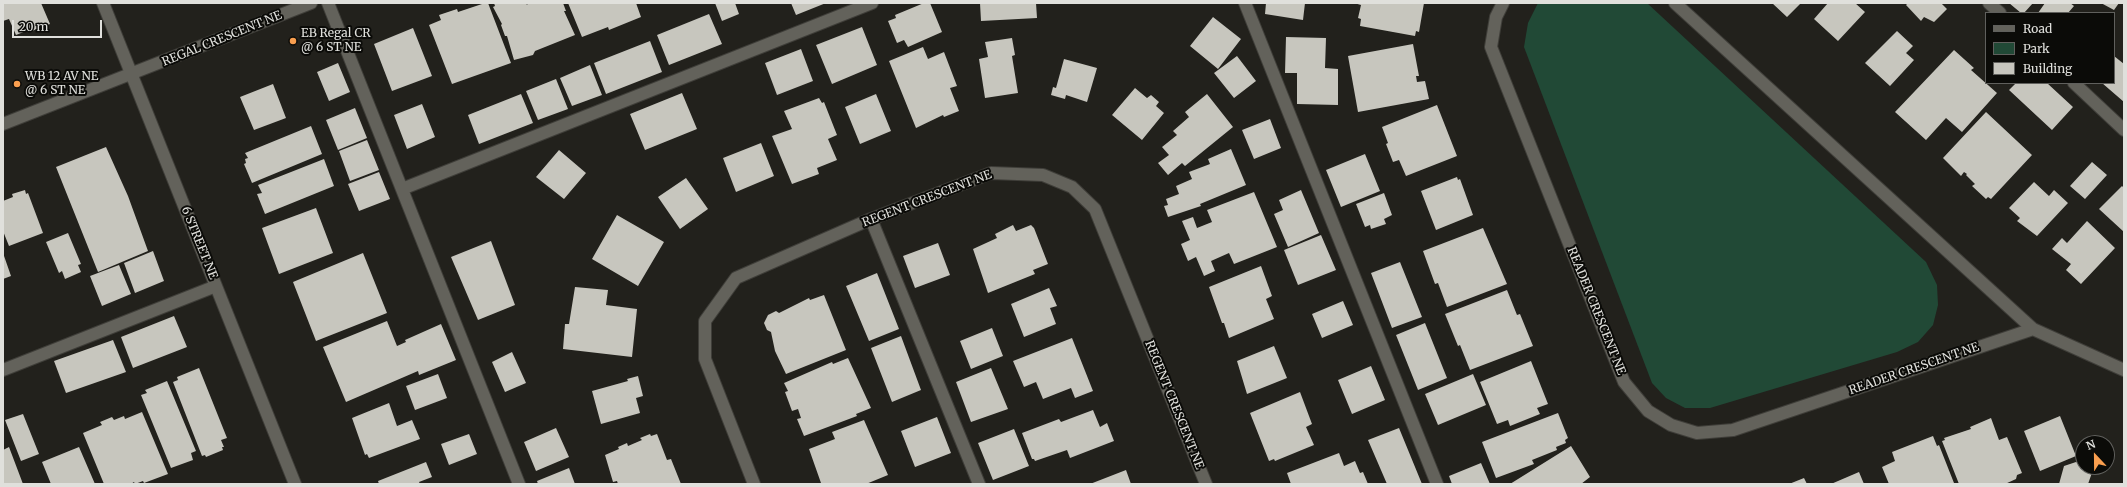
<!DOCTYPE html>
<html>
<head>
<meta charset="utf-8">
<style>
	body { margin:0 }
	#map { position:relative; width:2127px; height:487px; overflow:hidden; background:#22211c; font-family:Merriweather,serif }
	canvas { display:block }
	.frame { position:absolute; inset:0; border:4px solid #e0e0dc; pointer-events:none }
	.legend { position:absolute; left:1985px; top:12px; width:130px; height:72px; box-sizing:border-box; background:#0b0b08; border:1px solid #60605d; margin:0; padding:5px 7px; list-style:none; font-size:12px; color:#e0e0dc }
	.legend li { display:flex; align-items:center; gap:8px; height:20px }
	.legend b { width:20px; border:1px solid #60605d }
	.north { position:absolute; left:2075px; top:435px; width:40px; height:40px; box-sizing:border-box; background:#0b0b08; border:1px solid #60605d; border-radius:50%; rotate:338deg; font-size:11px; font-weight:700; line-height:16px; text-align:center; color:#e0e0dc }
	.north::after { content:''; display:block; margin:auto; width:14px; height:18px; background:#fa9f4f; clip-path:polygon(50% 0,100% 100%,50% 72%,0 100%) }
	.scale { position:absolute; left:12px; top:20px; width:90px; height:18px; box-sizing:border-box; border:2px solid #e0e0dc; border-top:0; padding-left:5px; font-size:12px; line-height:14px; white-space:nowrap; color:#e0e0dc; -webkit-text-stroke:3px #0b0b08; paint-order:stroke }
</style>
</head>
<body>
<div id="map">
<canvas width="2127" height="487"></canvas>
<div class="frame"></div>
<ul class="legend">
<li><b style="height:5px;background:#63625b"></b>Road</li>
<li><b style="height:11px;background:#214936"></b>Park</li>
<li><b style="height:11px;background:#c7c6be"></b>Building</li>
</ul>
<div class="north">N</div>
<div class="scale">20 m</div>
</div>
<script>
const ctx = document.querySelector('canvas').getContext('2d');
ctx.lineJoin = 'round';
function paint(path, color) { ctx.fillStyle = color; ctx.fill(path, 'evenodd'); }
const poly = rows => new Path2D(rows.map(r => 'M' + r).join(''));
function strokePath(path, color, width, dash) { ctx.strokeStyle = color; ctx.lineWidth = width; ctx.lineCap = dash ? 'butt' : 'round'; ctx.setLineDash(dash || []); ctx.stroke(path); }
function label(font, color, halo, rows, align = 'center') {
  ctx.font = font + ' Merriweather,serif'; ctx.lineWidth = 4; ctx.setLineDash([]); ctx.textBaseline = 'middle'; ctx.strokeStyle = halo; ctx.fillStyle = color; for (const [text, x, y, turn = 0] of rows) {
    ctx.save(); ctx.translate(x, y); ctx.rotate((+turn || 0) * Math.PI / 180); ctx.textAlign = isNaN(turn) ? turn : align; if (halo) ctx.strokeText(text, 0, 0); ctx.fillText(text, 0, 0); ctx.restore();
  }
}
paint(poly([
	[1538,3,1647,3,1926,262,1937,285,1938,305,1933,325,1918,342,1897,352,1710,408,1685,408,1666,398,1652,383,1524,47,1528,23]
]), '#214936');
paint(poly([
	[3,3,41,3,50,24,32,31,31,29,16,35,9,19,3,21],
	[485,3,488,3,511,63,452,84,429,25,441,20,439,15,457,9,458,12],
	[494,3,526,3,527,5,528,3,563,3,566,11,564,11,575,35,535,51,533,55,514,60,507,36,505,36,501,25,502,24,493,7,495,6],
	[568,3,636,3,641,17,609,30,608,27,582,37],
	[715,3,735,3,739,14,722,21],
	[791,3,826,3,796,15],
	[924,3,930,3,942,32,908,47,904,40,897,43,888,21,896,18,895,15],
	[980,3,1036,3,1037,18,981,21],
	[1266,3,1305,3,1303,20,1265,14],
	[1354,3,1424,3,1419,32,1416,31,1415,36,1360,26,1361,19,1358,18,1361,5],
	[1772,3,1801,3,1787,17],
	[1828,3,1855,3,1865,12,1838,41,1814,19],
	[1908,3,1941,3,1947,9,1934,22,1924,17,1921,21,1906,5],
	[2009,3,2033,3,2024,13,2021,13],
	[2045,3,2070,3,2074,6,2068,13,2038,13],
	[2101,3,2119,3,2114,10],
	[709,14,722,44,669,65,657,35],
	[1213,17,1241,39,1218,69,1190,46],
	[862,27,877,65,832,84,816,45],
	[413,28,432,76,392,91,374,44],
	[1897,31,1913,46,1906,53,1914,60,1890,86,1865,63],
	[1286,37,1326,38,1325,68,1338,69,1338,105,1297,104,1297,73,1285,73],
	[1012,38,1015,55,1012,56,1018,93,985,98,979,59,988,57,985,42],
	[650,41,662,72,606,94,594,63],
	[1413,44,1419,76,1416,76,1417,82,1425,81,1429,99,1358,112,1348,56],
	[923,47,928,59,944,52,957,86,950,88,959,111,944,117,943,115,916,128,889,61],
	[801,49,813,81,777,95,765,63],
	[1954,50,1974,68,1971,70,1997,93,1962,132,1946,118,1926,140,1895,112],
	[1237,56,1256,81,1234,98,1214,73],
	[2114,56,2124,64,2124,102,2102,83,2114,83],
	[1064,59,1097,68,1087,102,1066,95,1065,99,1051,95,1053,87,1056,88],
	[338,63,350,92,329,101,317,72],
	[590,65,602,95,572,106,560,78],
	[556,79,568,109,538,120,526,91],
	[2016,83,2047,83,2073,107,2052,130,2009,90],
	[273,84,286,118,254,130,240,97],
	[1135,88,1147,98,1151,95,1159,102,1156,106,1164,113,1142,140,1112,115],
	[682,93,697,129,645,150,630,114],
	[521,94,533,123,479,144,468,115],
	[876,94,891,131,860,144,845,107],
	[1207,94,1233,127,1185,166,1182,163,1168,175,1158,163,1169,155,1162,147,1177,135,1173,131,1189,117,1185,112],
	[819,98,822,103,824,102,837,135,828,139,837,160,817,168,819,174,792,184,772,136,792,129,784,111],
	[422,104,435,137,407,149,394,115],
	[1437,105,1457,156,1406,176,1399,160,1393,162,1386,144,1388,143,1382,127],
	[355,108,367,138,338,150,326,120],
	[1986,112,2032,155,1991,199,1988,197,1986,199,1972,186,1975,184,1966,175,1967,174,1964,172,1961,176,1943,158],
	[1270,119,1281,148,1254,159,1242,130],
	[311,126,322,154,252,183,244,164,246,163,245,159,248,158,245,153],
	[367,140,379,170,350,181,339,151],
	[761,143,774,176,736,192,723,158],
	[106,147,128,196,148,251,98,272,56,167],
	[1231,149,1246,185,1200,204,1201,206,1168,217,1164,206,1168,205,1166,199,1179,194,1176,186,1192,179,1189,172,1210,164,1208,159],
	[559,150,586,173,564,199,536,177],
	[1365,154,1380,191,1341,207,1326,170],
	[324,159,334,186,265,214,257,194,262,193,258,185],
	[2092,162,2107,175,2085,199,2070,186],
	[379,172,390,199,359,211,348,184],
	[1457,177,1458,180,1460,179,1473,215,1436,230,1421,191],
	[686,178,708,209,680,229,658,197],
	[2034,182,2049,196,2054,190,2068,203,2037,236,2017,221,2020,218,2009,208],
	[2122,186,2124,188,2124,232,2099,209],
	[25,190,26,194,28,193,43,233,9,246,3,231,3,201,13,197,12,194],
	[1301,190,1319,233,1288,247,1274,214,1283,210,1279,200],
	[1254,192,1277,247,1234,264,1229,253,1211,261,1215,271,1204,276,1196,257,1188,261,1181,244,1190,240,1182,221,1193,217,1197,228,1212,222,1207,210],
	[1384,193,1392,215,1384,219,1386,224,1371,229,1370,225,1365,227,1356,204],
	[316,208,333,253,279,274,262,228],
	[617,215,664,242,638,286,592,259],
	[2087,221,2115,248,2081,284,2066,270,2071,264,2052,249,2062,238,2067,243],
	[1013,225,1016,231,1031,225,1034,228,1048,264,1033,270,1035,274,988,293,973,249,997,238,995,234],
	[1483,228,1507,284,1447,307,1438,283,1435,284,1423,251],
	[68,233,81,264,78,265,81,272,65,279,62,271,59,273,46,242],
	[1321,235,1336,270,1298,285,1284,250],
	[491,241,515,305,478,320,451,257],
	[938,243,950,275,915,288,903,256],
	[153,251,164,281,135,293,124,263],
	[3,253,11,276,3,279],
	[363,253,387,313,316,341,293,282],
	[1400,262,1422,317,1392,328,1371,273],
	[119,265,131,294,102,306,90,276],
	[1261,266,1272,296,1266,299,1274,319,1229,338,1224,323,1222,323,1209,287],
	[877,273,899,329,869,341,846,286],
	[575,287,608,290,606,305,637,309,632,357,563,349,565,324,569,324],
	[1049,288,1057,306,1050,308,1056,324,1024,337,1011,304],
	[1507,290,1517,315,1520,314,1533,346,1470,370,1460,345,1458,346,1445,314],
	[824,295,846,350,786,374,775,351,771,332,767,330,764,323,768,315,776,311,779,313,809,298,810,300],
	[1343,301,1353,325,1322,338,1312,314],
	[174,316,187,347,133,368,121,337],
	[387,321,397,346,406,342,405,340,441,324,456,360,419,375,418,371,346,402,323,347],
	[1425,323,1447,378,1418,390,1396,335],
	[992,328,1003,356,971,369,960,341],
	[901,336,921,390,892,402,871,348],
	[1072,338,1093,391,1075,398,1071,388,1043,399,1036,382,1024,387,1013,361],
	[113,340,126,372,66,393,54,361],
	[1274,346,1287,378,1247,394,1237,361],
	[512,352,526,383,505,392,492,362],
	[848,358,871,408,856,414,857,416,804,436,797,419,801,418,798,409,792,411,785,392,788,391,784,383,832,362,833,364],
	[1531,361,1548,404,1537,408,1540,414,1510,426,1508,420,1497,424,1480,382],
	[1371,366,1385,400,1352,414,1338,380],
	[199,368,227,438,221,440,224,447,222,447,223,450,206,457,205,455,202,456,173,382,178,380,177,377],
	[991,368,1008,409,971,422,956,382],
	[438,374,447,398,415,410,406,386],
	[1473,374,1486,405,1438,425,1425,394],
	[638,376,643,396,636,398,640,413,601,424,592,391,628,381,627,379],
	[167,381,196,451,191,453,193,460,171,468,141,395,147,393,145,390],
	[1300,392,1312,424,1306,427,1314,445,1275,461,1274,459,1269,461,1250,413],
	[389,403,397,426,412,420,420,439,369,458,367,454,365,455,352,418],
	[1093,410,1100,427,1107,423,1114,441,1070,458,1067,450,1035,461,1034,459,1032,459,1022,433,1059,419,1061,422],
	[142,412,168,474,144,483,143,481,135,484,134,482,131,484,104,484,83,433,102,425,100,422,112,417,114,420,124,416,125,419],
	[1558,413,1568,438,1565,440,1566,443,1556,447,1557,450,1532,460,1534,464,1496,478,1482,442],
	[23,414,39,454,21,461,5,420],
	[2060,416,2076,456,2040,471,2024,431],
	[937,417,951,453,915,467,901,431],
	[1991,418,1999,440,2007,437,2022,473,2017,475,2016,479,2005,484,1959,484,1942,441,1945,440,1944,438,1971,429,1970,427],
	[864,420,888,475,866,484,821,483,809,449,835,439,832,432],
	[556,428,569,457,536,471,524,442],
	[1399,428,1422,484,1387,484,1368,440],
	[1014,429,1029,466,993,480,978,443],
	[469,434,477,454,449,465,441,444],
	[650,434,651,436,657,434,667,460,671,459,681,484,618,484,617,481,613,482,605,455,619,449,618,447,627,443,628,446,642,440,640,438],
	[1933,436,1937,446,1939,445,1954,483,1889,484,1882,467,1895,461,1892,452],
	[1571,446,1590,477,1581,484,1510,484],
	[9,447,23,484,3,484,3,450],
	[79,447,95,484,51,484,42,462],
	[1339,453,1344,466,1355,461,1360,473,1363,472,1368,484,1291,484,1287,473],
	[2082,460,2083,467,2094,467,2088,484,2059,484,2064,466],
	[426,462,432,477,419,482,420,484,379,484,378,481],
	[1481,463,1490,484,1452,484,1449,476],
	[569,468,575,484,538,484,537,481],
	[1126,470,1131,484,1090,484],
	[1859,472,1864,484,1831,484],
	[1804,478,1807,484,1789,484]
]), '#c7c6be');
const minor = poly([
	[103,3,295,484],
	[328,3,519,484],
	[1245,3,1437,484],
	[1503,3,1496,17,1491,47,1624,382,1648,411,1671,425,1697,433,1733,430,2033,329],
	[1675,3,2033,329,2124,370],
	[1989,3,2000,13],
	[2074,83,2124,130],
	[3,124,311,3],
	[402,189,872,3],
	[871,219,979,484],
	[3,370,216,286],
	[754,484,705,359,705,321,736,278,871,219,991,173,1043,175,1072,187,1095,209,1206,484]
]);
strokePath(minor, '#3f3e39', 14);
strokePath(minor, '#63625b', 12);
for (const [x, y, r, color] of [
	[293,41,4,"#fa9f4f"],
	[17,84,4,"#fa9f4f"]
]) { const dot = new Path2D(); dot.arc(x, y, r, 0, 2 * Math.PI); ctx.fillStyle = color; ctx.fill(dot); strokePath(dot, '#0b0b08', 1.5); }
label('12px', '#e0e0dc', '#0b0b08', [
	["EB Regal CR",301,34],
	["@ 6 ST NE",301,48],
	["WB 12 AV NE",25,77],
	["@ 6 ST NE",25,91]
], 'left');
label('12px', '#e0e0dc', '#0b0b08', [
	["REGAL CRESCENT NE",222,39,-22],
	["REGENT CRESCENT NE",927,199,-21],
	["6 STREET NE",199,243,68],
	["READER CRESCENT NE",1596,311,68],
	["READER CRESCENT NE",1914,369,-19],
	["REGENT CRESCENT NE",1174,405,68]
]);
</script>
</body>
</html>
